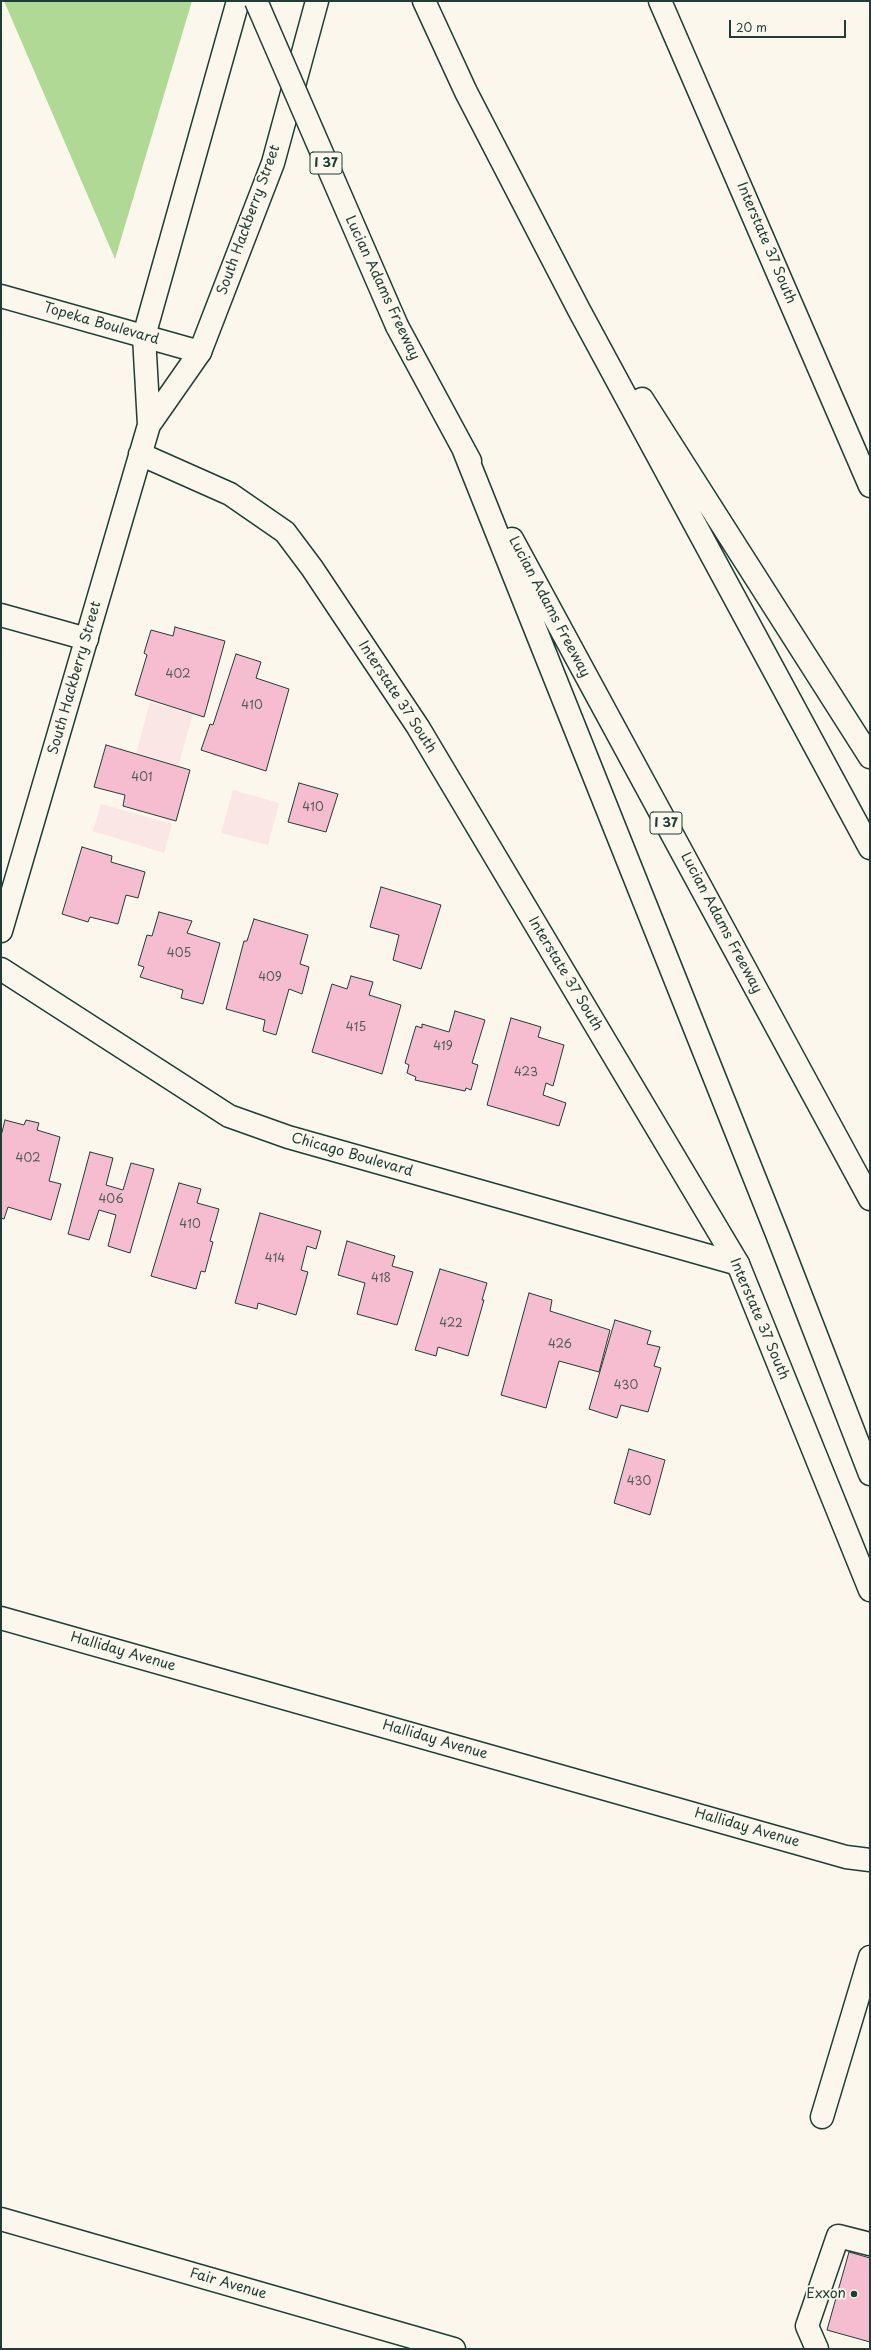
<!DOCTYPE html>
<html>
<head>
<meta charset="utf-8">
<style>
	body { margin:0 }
	#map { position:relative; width:871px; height:2350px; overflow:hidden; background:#fbf7ec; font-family:"Playpen Sans",sans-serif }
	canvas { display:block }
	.frame { position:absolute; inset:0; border:2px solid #1f3d34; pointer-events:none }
	.scale { position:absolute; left:729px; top:20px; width:117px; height:18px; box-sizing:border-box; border:2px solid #1f3d34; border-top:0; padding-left:5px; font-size:12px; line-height:14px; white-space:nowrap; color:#1f3d34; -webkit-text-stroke:3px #fbf7ec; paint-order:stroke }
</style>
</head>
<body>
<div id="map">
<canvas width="871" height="2350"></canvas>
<div class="frame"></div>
<div class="scale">20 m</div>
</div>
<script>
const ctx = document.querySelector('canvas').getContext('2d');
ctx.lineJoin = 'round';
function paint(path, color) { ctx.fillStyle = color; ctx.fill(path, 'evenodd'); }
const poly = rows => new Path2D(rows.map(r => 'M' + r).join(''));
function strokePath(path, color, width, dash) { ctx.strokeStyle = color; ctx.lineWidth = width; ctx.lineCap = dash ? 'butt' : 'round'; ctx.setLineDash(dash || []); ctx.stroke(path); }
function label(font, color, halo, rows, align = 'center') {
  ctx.font = font + ' "Playpen Sans",sans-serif'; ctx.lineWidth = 3.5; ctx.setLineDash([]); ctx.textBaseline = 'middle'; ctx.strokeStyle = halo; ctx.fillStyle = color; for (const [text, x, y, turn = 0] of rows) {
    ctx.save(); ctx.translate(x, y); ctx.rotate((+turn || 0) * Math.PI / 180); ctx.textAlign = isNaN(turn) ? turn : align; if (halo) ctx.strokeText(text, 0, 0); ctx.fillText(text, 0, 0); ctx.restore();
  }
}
paint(poly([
	[150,702,193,714,178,766,136,754],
	[233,790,279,803,268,845,221,833],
	[101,804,172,824,164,853,93,831]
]), '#fae6e4');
paint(poly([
	[4,1,192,1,115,259]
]), '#b1d996');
const building = poly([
	[175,627,225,641,204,717,135,695,147,655,144,653,151,630,173,636,175,627],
	[236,654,261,662,256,678,289,689,266,771,201,750,210,724,213,725,236,654],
	[106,745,190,770,176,821,123,806,125,795,94,787,106,745],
	[299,783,338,794,326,832,288,822,299,783],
	[82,847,112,856,111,862,145,872,138,898,126,895,118,924,90,917,88,922,62,914,82,847],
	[381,887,441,905,421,969,393,960,399,935,370,927,381,887],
	[159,912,192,921,187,933,220,943,203,1004,181,998,183,990,140,977,144,967,138,965,147,935,152,936,159,912],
	[254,919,308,935,300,964,309,967,302,994,289,989,276,1035,263,1031,265,1020,226,1009,244,941,247,941,254,919],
	[351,976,373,982,369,995,401,1005,382,1074,312,1052,332,984,347,989,351,976],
	[455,1011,485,1020,472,1063,478,1065,471,1090,466,1088,465,1091,415,1080,416,1077,407,1073,409,1065,405,1063,416,1026,422,1028,422,1024,449,1032,455,1011],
	[511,1018,541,1027,538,1037,564,1045,553,1086,546,1083,543,1095,566,1103,559,1126,487,1105,511,1018],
	[5,1120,24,1125,26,1120,39,1123,37,1130,60,1137,49,1181,61,1184,51,1220,8,1207,4,1219,1,1218,1,1136,5,1120],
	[90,1152,113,1158,106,1185,123,1190,131,1163,154,1169,130,1253,108,1246,116,1215,99,1210,89,1240,68,1234,90,1152],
	[179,1183,201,1189,197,1203,219,1209,210,1241,213,1242,205,1272,201,1271,196,1289,151,1276,179,1183],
	[260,1213,321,1231,316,1249,307,1246,301,1270,308,1272,296,1315,258,1303,257,1309,235,1303,260,1213],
	[347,1241,395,1256,392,1266,413,1272,397,1325,357,1314,365,1283,338,1275,347,1241],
	[440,1269,487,1283,482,1300,484,1300,468,1356,438,1347,436,1356,415,1350,440,1269],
	[529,1293,552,1300,550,1311,610,1330,599,1372,559,1361,546,1408,501,1395,529,1293],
	[615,1320,651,1331,647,1344,660,1347,654,1366,661,1368,648,1412,621,1405,617,1418,589,1409,615,1320],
	[629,1449,665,1460,650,1515,614,1503,629,1449],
	[849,2252,870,2258,870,2342,827,2330,849,2252]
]);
paint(building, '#f6bdd1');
strokePath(building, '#1f3d34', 1);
const service = poly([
	[1,615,87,639],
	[817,2349,807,2326,838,2236,870,2244]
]);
const minor = poly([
	[1,296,200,352],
	[1,969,229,1116,288,1137,738,1264],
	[1,1618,846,1857,870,1860],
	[822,2117,870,1957]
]);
const secondary = poly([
	[660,1,870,486],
	[149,425,144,336,238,1],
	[140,454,230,494,285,532,312,568,418,727,738,1264,870,1590],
	[1,931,149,425,200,352,273,163,317,1],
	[1,2219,454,2349]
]);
const motorway = poly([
	[424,1,466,92,579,310,870,848],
	[397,326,470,461],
	[642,399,870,757],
	[463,448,777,1234,870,1474],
	[512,539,870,1199]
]);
strokePath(service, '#1f3d34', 25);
strokePath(minor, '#1f3d34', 25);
strokePath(secondary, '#1f3d34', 25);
strokePath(motorway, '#1f3d34', 25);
strokePath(service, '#fbf7ec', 22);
strokePath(minor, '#fbf7ec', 22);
strokePath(secondary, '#fbf7ec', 22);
strokePath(motorway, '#fbf7ec', 22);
const motorwayBridge = poly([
	[256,1,397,326]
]);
strokePath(motorwayBridge, '#1f3d34', 25, []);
strokePath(motorwayBridge, '#fbf7ec', 22);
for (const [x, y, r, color] of [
	[854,2294,4,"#1f3d34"]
]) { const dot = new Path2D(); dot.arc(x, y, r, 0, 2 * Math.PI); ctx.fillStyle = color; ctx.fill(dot); strokePath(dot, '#fbf7ec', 1.5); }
label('12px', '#555d5b', null, [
	["402",178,675],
	["410",252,706],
	["401",142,778],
	["410",313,808],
	["405",179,954],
	["409",270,978],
	["415",356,1028],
	["419",443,1047],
	["423",526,1073],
	["402",28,1159],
	["406",111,1200],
	["410",190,1225],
	["414",275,1259],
	["418",381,1279],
	["422",451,1324],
	["426",560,1345],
	["430",626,1386],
	["430",639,1482]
]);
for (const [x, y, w] of [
	[326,163,32],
	[666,823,32]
]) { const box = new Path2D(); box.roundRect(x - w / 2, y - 11, w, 22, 3); ctx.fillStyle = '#fbf7ec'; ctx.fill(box); strokePath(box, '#1f3d34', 1); }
label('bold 13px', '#1f3d34', null, [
	["I 37",326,163],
	["I 37",666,823]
]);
label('14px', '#1f3d34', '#fbf7ec', [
	["South Hackberry Street",249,220,-70],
	["Interstate 37 South",766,243,67],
	["Lucian Adams Freeway",382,288,65],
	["Topeka Boulevard",101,324,16],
	["Lucian Adams Freeway",549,607,62],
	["South Hackberry Street",75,678,-74],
	["Interstate 37 South",397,697,57],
	["Lucian Adams Freeway",721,923,62],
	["Interstate 37 South",565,974,59],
	["Chicago Boulevard",352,1155,16],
	["Interstate 37 South",759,1319,67],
	["Halliday Avenue",123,1652,16],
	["Halliday Avenue",435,1740,16],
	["Halliday Avenue",747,1828,16],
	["Fair Avenue",228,2284,16]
]);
label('14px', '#1f3d34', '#fbf7ec', [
	["Exxon",846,2294]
], 'right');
</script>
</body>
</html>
